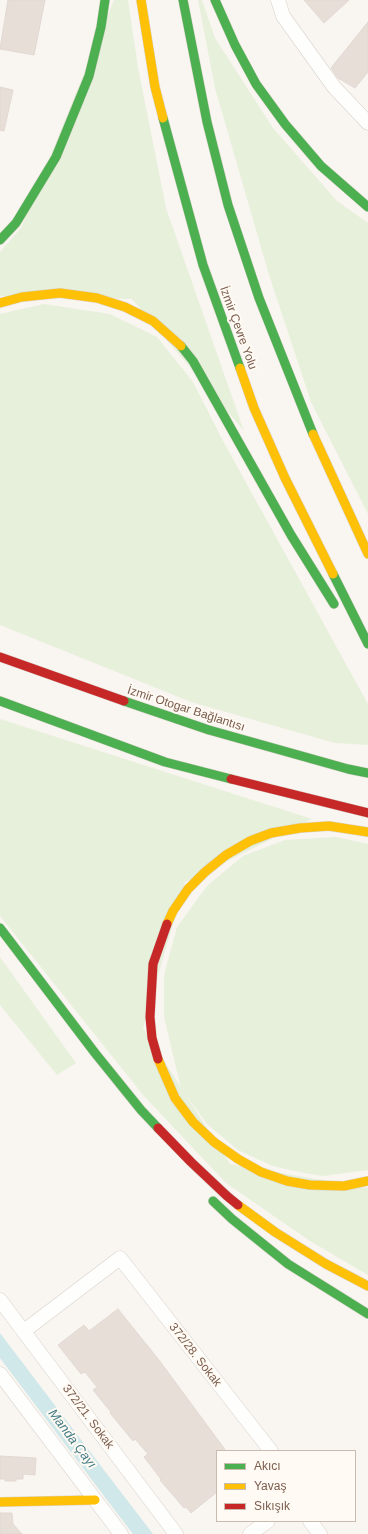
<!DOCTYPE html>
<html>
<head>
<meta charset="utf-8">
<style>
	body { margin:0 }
	#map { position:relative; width:368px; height:1534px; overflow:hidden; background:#f9f5f0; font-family:Arial,sans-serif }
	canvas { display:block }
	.legend { position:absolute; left:216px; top:1450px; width:140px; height:72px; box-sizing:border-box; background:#fffaf3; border:1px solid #cabbb1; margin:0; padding:5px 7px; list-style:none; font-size:12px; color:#7a5c4d }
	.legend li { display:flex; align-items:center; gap:8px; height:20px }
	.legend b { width:20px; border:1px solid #cabbb1 }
</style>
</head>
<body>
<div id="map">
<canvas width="368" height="1534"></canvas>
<ul class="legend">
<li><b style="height:5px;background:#4caf50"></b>Akıcı</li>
<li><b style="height:5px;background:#ffc107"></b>Yavaş</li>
<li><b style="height:5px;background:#c62828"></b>Sıkışık</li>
</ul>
</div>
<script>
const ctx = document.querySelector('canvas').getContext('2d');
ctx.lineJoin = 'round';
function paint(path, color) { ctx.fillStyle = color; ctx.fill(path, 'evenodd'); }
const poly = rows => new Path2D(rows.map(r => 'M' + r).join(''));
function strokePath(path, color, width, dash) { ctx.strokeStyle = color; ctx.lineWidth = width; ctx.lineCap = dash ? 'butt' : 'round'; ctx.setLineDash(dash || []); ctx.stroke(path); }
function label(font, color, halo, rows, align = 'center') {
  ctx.font = font + ' Arial,sans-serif'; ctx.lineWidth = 4; ctx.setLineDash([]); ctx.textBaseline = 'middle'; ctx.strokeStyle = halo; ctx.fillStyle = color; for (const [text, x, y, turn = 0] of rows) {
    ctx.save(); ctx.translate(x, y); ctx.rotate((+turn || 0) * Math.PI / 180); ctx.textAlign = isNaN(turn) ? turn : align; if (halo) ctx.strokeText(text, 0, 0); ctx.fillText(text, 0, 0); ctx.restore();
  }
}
paint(poly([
	[114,0,128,0,138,68,166,208,244,431,132,299,0,296,0,252,21,228],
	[198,0,202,0,215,38,273,128,337,201,368,223,368,514,311,402,269,275,215,88],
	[44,304,110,314,157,337,193,382,222,439,368,704,368,745,335,743,191,702,0,625,0,314],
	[0,719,312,819,185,882,143,1028,230,1164,368,1188,368,1275,310,1241,226,1183,144,1096,0,916],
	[336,837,368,844,368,1170,323,1176,299,1172,273,1166,238,1150,207,1124,181,1088,164,1017,164,975,177,927,207,886,243,856,285,840],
	[0,957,76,1063,57,1075,0,1005]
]), '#e7f0db');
paint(poly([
	[0,1333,107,1474,153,1534,133,1534,107,1500,0,1358]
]), '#d0e8ea');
const building = poly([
	[8,0,45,0,34,55,0,49,8,0],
	[304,0,349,0,324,23,304,0],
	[368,22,368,72,355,88,338,78,331,68,368,22],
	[0,87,13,90,4,131,0,130,0,87],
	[118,1309,159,1360,226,1451,217,1451,217,1492,191,1513,186,1507,184,1508,160,1480,161,1479,144,1457,148,1454,135,1439,133,1441,110,1413,111,1412,93,1390,97,1387,85,1372,81,1374,58,1345,84,1325,89,1331,118,1309],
	[0,1456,36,1458,35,1475,23,1474,23,1479,16,1479,16,1481,5,1481,5,1479,0,1479,0,1456],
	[0,1513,12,1513,13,1524,22,1534,0,1534,0,1513]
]);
paint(building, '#e6ded7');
strokePath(building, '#e2d8d2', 1);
const street = poly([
	[278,0,283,16,334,87,368,123],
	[0,1300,176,1534],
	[24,1331,120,1258,271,1451],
	[0,1374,121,1534],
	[310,1521,320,1534],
	[250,1534,268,1521]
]);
const fast = poly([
	[183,0,207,122,228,205,259,298,313,434],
	[215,0,235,45,256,84,285,124,321,166,368,207],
	[163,118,203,265,240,368],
	[0,240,16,223,56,157,89,76,101,27,105,0],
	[181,346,193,361,291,535,334,604],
	[333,574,368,644],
	[0,701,165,762,231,779],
	[124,701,209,730,348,769,368,773],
	[0,928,95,1053,141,1110,158,1128],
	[213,1201,232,1219,288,1264,368,1314]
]);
const slow = poly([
	[141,0,155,87,163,118],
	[0,303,22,297,60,293,97,298,125,307,153,321,181,346],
	[240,368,254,408,285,478,333,574],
	[313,434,368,554],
	[167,924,173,911,188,889,205,872,226,855,250,841,271,833,300,828,329,826,368,832],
	[158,1059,175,1098,193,1122,214,1142,238,1159,261,1172,287,1181,310,1185,344,1186,368,1181],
	[238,1205,275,1232,326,1264,368,1286],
	[0,1502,95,1500]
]);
const jam = poly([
	[0,657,124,701],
	[231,779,368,813],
	[158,1059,152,1038,150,1017,153,964,167,924],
	[158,1128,191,1162,227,1196,238,1205]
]);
strokePath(street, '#d7d1cb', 15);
strokePath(fast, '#d9d2cb', 10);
strokePath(slow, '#d9d2cb', 10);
strokePath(jam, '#d9d2cb', 10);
strokePath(street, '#fefefd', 14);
strokePath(fast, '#4caf50', 9);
strokePath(slow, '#ffc107', 9);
strokePath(jam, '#c62828', 9);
label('12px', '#7a5c4d', '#fffaf3', [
	["İzmir Çevre Yolu",238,328,70],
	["İzmir Otogar Bağlantısı",186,709,18],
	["372/28. Sokak",195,1355,52],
	["372/21. Sokak",88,1417,53]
]);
label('italic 13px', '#437c86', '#fffaf3', [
	["Manda Çayı",72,1439,53]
]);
</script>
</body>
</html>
